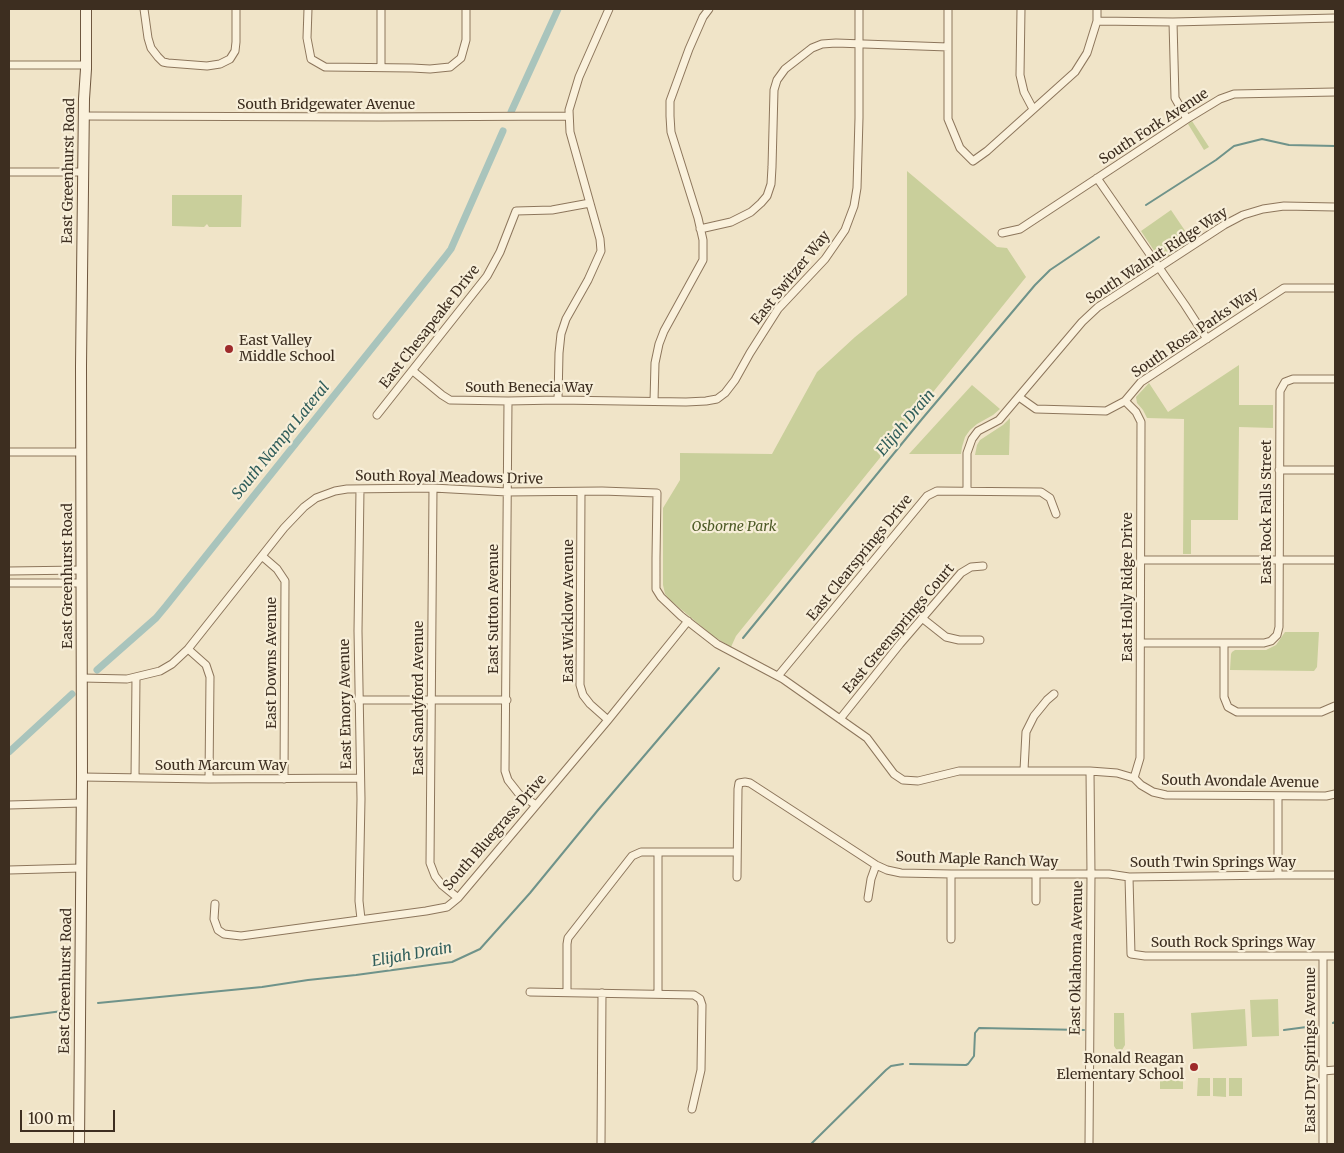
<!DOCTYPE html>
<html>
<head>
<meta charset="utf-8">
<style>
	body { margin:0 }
	#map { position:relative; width:1344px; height:1153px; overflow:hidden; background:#f0e4c8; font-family:Merriweather,serif }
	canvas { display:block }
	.frame { position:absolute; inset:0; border:10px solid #3d2e20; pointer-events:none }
	.scale { position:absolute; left:20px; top:1110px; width:95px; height:22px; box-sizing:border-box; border:2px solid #3d2e20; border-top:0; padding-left:6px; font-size:15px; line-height:18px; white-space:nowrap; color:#3d2e20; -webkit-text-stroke:4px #f7eed8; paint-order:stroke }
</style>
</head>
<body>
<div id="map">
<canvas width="1344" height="1153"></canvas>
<div class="frame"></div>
<div class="scale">100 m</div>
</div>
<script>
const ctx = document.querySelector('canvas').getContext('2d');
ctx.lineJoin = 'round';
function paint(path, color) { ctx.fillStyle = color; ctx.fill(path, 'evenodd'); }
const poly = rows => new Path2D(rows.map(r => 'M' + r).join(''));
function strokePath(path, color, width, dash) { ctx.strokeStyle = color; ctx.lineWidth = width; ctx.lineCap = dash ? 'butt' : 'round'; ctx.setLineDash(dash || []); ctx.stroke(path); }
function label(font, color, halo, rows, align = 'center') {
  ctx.font = font + ' Merriweather,serif'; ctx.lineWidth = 4.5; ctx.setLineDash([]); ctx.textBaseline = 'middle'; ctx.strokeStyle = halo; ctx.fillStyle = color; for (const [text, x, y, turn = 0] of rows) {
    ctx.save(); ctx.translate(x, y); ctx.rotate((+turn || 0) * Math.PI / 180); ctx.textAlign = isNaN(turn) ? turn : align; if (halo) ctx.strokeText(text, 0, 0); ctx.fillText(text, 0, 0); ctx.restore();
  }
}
paint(poly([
	[1192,121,1209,147,1204,150,1188,124],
	[907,171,997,247,1007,248,1026,277,736,636,731,647,713,636,670,600,665,594,663,585,663,508,680,480,680,453,772,454,817,372,855,337,907,295],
	[172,195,242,195,241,227,209,227,207,224,204,227,172,226],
	[1171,210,1192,241,1165,259,1159,258,1141,231],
	[1239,365,1239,405,1273,405,1273,428,1239,427,1238,520,1191,520,1191,554,1183,554,1184,419,1147,418,1143,410,1137,403,1136,397,1149,383,1168,412],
	[972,385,1000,409,993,415,977,424,970,430,965,437,962,447,961,454,909,454],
	[1010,418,1009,455,975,455,977,445,980,440,1003,425],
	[1285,632,1319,632,1317,667,1314,671,1230,670,1231,654,1232,652,1235,650,1266,650,1276,645],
	[1278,999,1279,1036,1252,1037,1250,1000],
	[1245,1009,1247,1046,1193,1049,1191,1013],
	[1114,1013,1124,1013,1125,1045,1122,1050,1116,1049,1114,1046],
	[1160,1077,1183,1077,1183,1089,1160,1089],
	[1198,1078,1210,1078,1210,1096,1197,1096],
	[1213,1078,1226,1078,1226,1097,1213,1096],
	[1229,1078,1242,1078,1242,1096,1229,1096]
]), '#c9cf9b');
strokePath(poly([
	[1146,205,1216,160,1234,146,1262,139,1289,145,1335,146],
	[743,638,922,419,1035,285,1050,270,1099,237],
	[98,1003,262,987,308,980,356,975,452,962,480,949,530,893,598,810,719,668],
	[9,1018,70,1010],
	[1333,1023,1335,1022],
	[1284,1030,1314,1026],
	[910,1064,966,1065,968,1064,974,1056,975,1033,979,1028,1084,1030],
	[811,1144,886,1070,891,1066,903,1064]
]), '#6f938a', 2);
strokePath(poly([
	[511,112,558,9],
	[97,670,156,618,166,606,252,498,445,257,451,249,503,131],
	[9,752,72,694]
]), '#a9c4bc', 7);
const minor = poly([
	[144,9,148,38,151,48,158,57,163,62,168,63,207,66,220,64,230,59,235,51,236,42,236,9],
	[308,9,307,38,311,59,325,67,412,68,430,69,450,67,461,58,466,40,466,9],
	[948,9,948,119,960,148,973,161,987,151,1075,72,1087,53,1097,21,1097,9],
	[1021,9,1020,75,1024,92,1033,109],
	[1097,21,1173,22,1335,18],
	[1173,22,1175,98,1187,119],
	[9,65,86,65],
	[381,67,381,9],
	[83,116,380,117,569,116],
	[9,172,83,172],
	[1097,178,1185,305,1207,339],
	[700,229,731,222,751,212,761,203,767,196,771,184,772,167,774,90,777,80,785,69,812,48,822,44,836,43,948,47],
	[1002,233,1020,229,1187,119,1220,99,1234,94,1335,92],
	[413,371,442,395,450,400,508,401,558,400,686,402,706,401,717,399,725,393,735,380,750,353,778,309,825,259,845,230,854,206,857,188,859,118,859,9],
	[1019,397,1036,409,1106,411,1125,401,1141,382,1284,288,1335,288],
	[558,400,559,353,561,334,566,319,588,280,601,251,600,239,570,132,569,110,579,77,609,9],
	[508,401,505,771,508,780,519,794,536,805],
	[654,401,655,363,659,344,664,331,703,260,703,240,698,218,671,132,670,116,670,101,689,49,703,17,709,9],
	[1125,401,1136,412,1141,422,1140,758,1134,778],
	[377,415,487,276,500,252,516,211,552,210,590,203],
	[9,452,81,452],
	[1279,470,1335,470],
	[433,488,430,863,435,876,442,885,458,898],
	[360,489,358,631,361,799,359,901,361,919],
	[967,491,967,453,972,439,978,431,999,420,1082,322,1098,307,1224,225,1243,215,1263,209,1284,206,1335,207],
	[581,492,580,685,583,695,590,704,608,720],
	[262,556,277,569,285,581,284,779],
	[1141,560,1335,560],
	[9,571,81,570],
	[9,583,81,583],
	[922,618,946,637,959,640,980,640],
	[1141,643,1264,643,1271,641,1277,635,1279,627,1280,391,1285,382,1293,379,1335,379],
	[1224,643,1224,697,1228,707,1237,712,1321,712,1335,706],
	[188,649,206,665,210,677,209,779],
	[778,676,927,496,937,491,1041,492,1050,498,1056,514],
	[82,678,127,679,160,671,172,664,188,649,284,528,304,507,316,498,335,491,347,489,433,488,507,492,602,491,657,493,656,558,656,589,661,597,681,616,717,644,783,679,867,738,894,774,903,780,918,781,959,771,1090,771,1117,773,1134,778,1141,785,1153,792,1166,795,1326,796,1335,794],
	[358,700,507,700],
	[840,719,900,644,961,573,971,567,983,566],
	[1024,770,1026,732,1034,716,1047,700,1054,694],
	[82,777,209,779,360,778],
	[135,778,136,677],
	[9,805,82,803],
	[658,852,658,994],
	[9,870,81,868],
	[951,874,951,939],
	[1036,875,1036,901],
	[1278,875,1278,796],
	[737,877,738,789,739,783,745,782,750,783,876,865,887,870,901,873,951,874,1109,874,1129,877,1278,875,1335,875],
	[1129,877,1131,954,1145,956,1335,956],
	[868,898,871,879,876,865],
	[215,904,214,919,218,930,224,934,241,936,426,911,447,907,458,898,608,720,688,621],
	[530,992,694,995,700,999,702,1005,701,1070,692,1109],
	[567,992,567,944,568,938,632,856,641,852,737,852],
	[1323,1071,1335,1070],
	[601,1144,602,993],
	[1089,1144,1091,875,1090,771],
	[1323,1144,1323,956]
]);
const secondary = poly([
	[79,1144,82,777,81,366,84,99,86,69,86,9]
]);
strokePath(minor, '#8d765c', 9);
strokePath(secondary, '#6f573f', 12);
strokePath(minor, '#faf1dc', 7);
strokePath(secondary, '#faf1dc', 10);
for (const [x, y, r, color] of [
	[229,349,5,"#9e2a2b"],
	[1194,1067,5,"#9e2a2b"]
]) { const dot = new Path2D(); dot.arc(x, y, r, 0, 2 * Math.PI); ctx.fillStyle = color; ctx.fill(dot); strokePath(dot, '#f7eed8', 2); }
label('14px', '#3d2e20', '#f7eed8', [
	["South Bridgewater Avenue",326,105],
	["South Fork Avenue",1154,127,-33],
	["East Greenhurst Road",69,171,-89],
	["South Walnut Ridge Way",1157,256,-33],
	["East Switzer Way",791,278,-51],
	["East Chesapeake Drive",430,327,-52],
	["South Rosa Parks Way",1195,333,-34],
	["South Benecia Way",529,388],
	["South Royal Meadows Drive",449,478,1],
	["East Rock Falls Street",1267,512,-90],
	["East Clearsprings Drive",860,558,-51],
	["East Greenhurst Road",68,576,-90],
	["East Holly Ridge Drive",1128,587,-90],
	["East Sutton Avenue",494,609,-90],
	["East Wicklow Avenue",569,611,-90],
	["East Greensprings Court",899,629,-50],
	["East Downs Avenue",272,663,-90],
	["East Sandyford Avenue",419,698,-90],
	["East Emory Avenue",346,704,-91],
	["South Marcum Way",221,766],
	["South Avondale Avenue",1240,782,1],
	["South Bluegrass Drive",495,833,-49],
	["South Maple Ranch Way",977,860,2],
	["South Twin Springs Way",1213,863],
	["South Rock Springs Way",1233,943],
	["East Oklahoma Avenue",1077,958,-89],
	["East Greenhurst Road",66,981,-89],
	["East Dry Springs Avenue",1311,1050,-90]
]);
label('14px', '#3d2e20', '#f7eed8', [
	["East Valley",239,341],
	["Middle School",239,357],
	["Ronald Reagan",1184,1059,"right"],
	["Elementary School",1184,1075,"right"]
], 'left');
label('italic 14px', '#4d5a26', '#f7eed8', [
	["Osborne Park",734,527]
]);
label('italic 15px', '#2f5d5a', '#f7eed8', [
	["Elijah Drain",906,423,-50],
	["South Nampa Lateral",281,441,-51],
	["Elijah Drain",412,955,-10]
]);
</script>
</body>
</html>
